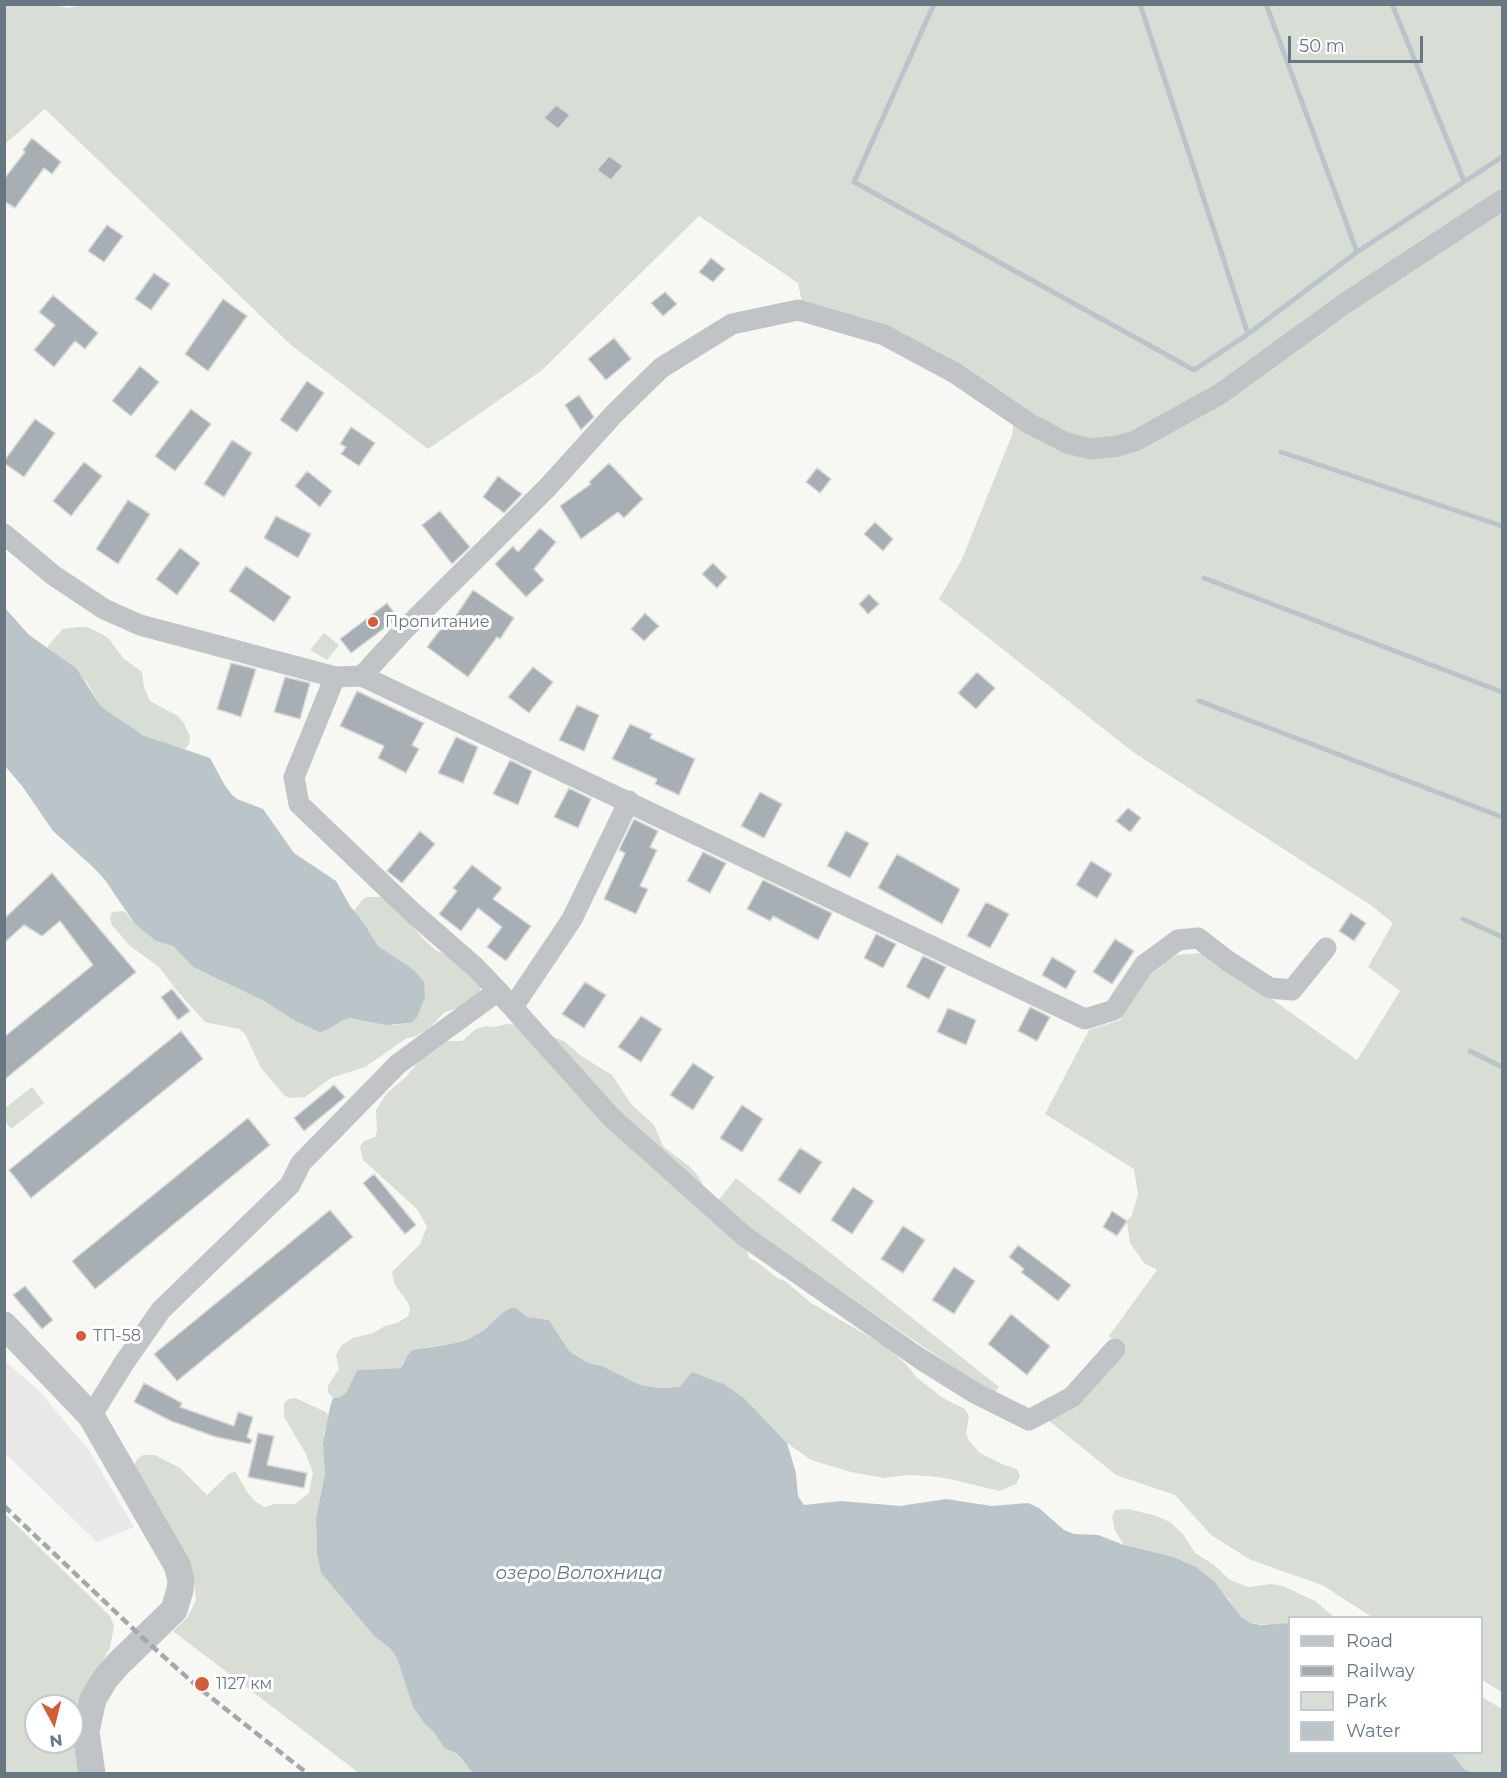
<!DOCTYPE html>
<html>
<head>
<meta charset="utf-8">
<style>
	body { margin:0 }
	#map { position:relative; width:1507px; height:1778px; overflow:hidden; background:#f7f7f4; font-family:Montserrat,sans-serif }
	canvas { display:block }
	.frame { position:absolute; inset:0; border:6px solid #697782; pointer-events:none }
	.legend { position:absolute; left:1288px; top:1616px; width:195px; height:138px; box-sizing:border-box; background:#fff; border:2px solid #c3c9cd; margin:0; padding:8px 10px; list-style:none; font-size:18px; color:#697782 }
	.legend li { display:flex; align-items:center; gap:12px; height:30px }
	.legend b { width:30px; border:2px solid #c3c9cd }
	.north { position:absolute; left:24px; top:1694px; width:60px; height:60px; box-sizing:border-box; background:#fff; border:2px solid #c3c9cd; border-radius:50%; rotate:173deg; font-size:16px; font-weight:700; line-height:24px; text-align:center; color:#697782 }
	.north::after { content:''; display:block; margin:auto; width:21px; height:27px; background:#d25d39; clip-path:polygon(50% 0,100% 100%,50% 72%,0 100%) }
	.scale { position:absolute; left:1288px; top:36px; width:135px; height:27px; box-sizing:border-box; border:3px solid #697782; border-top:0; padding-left:8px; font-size:18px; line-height:21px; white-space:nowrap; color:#697782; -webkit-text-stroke:4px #fff; paint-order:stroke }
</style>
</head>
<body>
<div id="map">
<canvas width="1507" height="1778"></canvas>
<div class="frame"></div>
<ul class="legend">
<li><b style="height:8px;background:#c0c4c7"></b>Road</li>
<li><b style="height:8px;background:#a2a8ac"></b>Railway</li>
<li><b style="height:16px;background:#d8ddd5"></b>Park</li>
<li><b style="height:16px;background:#bbc4c9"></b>Water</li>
</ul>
<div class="north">N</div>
<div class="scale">50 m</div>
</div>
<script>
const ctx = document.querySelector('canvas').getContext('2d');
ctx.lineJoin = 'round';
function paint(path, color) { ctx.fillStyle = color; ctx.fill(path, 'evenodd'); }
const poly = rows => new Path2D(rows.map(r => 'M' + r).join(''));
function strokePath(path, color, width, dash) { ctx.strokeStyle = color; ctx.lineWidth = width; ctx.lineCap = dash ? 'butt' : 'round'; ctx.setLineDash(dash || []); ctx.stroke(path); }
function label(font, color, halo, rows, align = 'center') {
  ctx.font = font + ' Montserrat,sans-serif'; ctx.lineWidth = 6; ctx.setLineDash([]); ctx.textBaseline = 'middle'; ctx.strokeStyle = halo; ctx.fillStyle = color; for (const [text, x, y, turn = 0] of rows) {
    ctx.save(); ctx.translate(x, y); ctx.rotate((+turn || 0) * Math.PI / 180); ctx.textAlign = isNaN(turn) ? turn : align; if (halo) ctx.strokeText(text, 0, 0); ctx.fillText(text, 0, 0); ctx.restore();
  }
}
paint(poly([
	[4,1360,41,1393,88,1449,134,1527,97,1542,5,1453]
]), '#e7e8e7');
paint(poly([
	[53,4,67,8,90,4,1502,5,1502,1692,1482,1680,1482,1618,1372,1617,1322,1585,1251,1560,1211,1535,1175,1495,1116,1475,1048,1420,1079,1398,1127,1348,1109,1336,1157,1270,1144,1263,1130,1243,1127,1221,1132,1215,1138,1194,1134,1169,1045,1114,1089,1030,1120,1020,1149,971,1177,955,1201,953,1266,995,1357,1060,1400,991,1368,967,1393,923,1372,906,1133,752,939,599,962,559,1012,435,1016,402,802,302,798,283,699,216,541,371,428,449,291,345,45,109,5,144,5,5],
	[79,627,87,627,102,634,109,639,123,658,142,672,144,687,150,701,178,716,183,722,190,736,189,744,184,750,137,732,107,711,100,705,87,682,47,647,63,629],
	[324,633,339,645,327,660,310,650],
	[367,897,384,897,405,916,423,939,437,951,449,955,480,986,480,992,458,1008,445,1012,427,1030,414,1037,407,1038,365,1067,331,1078,305,1097,291,1098,285,1096,261,1068,245,1034,239,1029,205,1022,179,993,159,967,130,946,112,925,110,918,112,912,124,911,135,924,156,941,173,946,193,967,264,1001,295,1021,312,1029,320,1031,329,1029,343,1020,350,1018,394,1025,411,1023,401,962,378,946,364,923,354,911,362,900],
	[506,1024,518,1025,564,1041,581,1056,612,1075,631,1104,654,1125,663,1146,690,1167,698,1176,706,1191,746,1247,749,1258,757,1262,777,1278,785,1281,811,1303,887,1347,907,1365,917,1378,943,1398,965,1409,969,1416,966,1433,969,1441,980,1453,1002,1464,1017,1469,1020,1476,1016,1484,999,1491,950,1479,929,1476,909,1475,884,1478,851,1472,811,1460,787,1443,744,1398,724,1384,692,1372,679,1387,659,1388,640,1385,602,1366,588,1363,569,1351,549,1320,529,1317,516,1308,502,1313,483,1331,467,1340,451,1344,427,1347,404,1360,401,1368,357,1370,346,1393,340,1397,333,1398,328,1392,328,1386,339,1369,336,1355,342,1345,353,1338,373,1333,385,1326,397,1323,408,1316,410,1309,408,1303,395,1285,392,1272,420,1244,427,1227,417,1209,363,1160,360,1146,364,1141,375,1137,377,1131,376,1110,387,1093,406,1077,418,1062,443,1044,448,1041,462,1041,476,1029,486,1026,495,1027],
	[32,1087,44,1103,11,1129,5,1121,5,1108],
	[736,1178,999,1387,993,1394,766,1240,717,1202],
	[295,1398,326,1412,329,1417,324,1434,325,1473,316,1519,317,1554,321,1573,374,1636,391,1649,397,1657,413,1707,424,1723,433,1731,444,1748,456,1754,473,1773,359,1773,173,1631,187,1618,196,1600,194,1580,134,1465,138,1458,143,1455,155,1455,180,1468,207,1495,230,1473,236,1472,247,1492,255,1501,264,1507,275,1504,295,1504,309,1493,313,1473,306,1454,284,1417,284,1403,289,1399],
	[1128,1509,1153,1515,1170,1522,1183,1534,1195,1553,1214,1565,1230,1580,1248,1587,1272,1584,1283,1586,1315,1601,1334,1617,1290,1618,1289,1623,1274,1625,1250,1623,1240,1617,1228,1598,1185,1562,1124,1545,1115,1531,1112,1517,1115,1510],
	[4,1513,110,1616,114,1626,110,1647,87,1693,81,1773,5,1773],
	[36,1706,72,1706,72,1742,36,1742],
	[1482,1697,1502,1709,1502,1772,1474,1773,1465,1770,1452,1753,1482,1752]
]), '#d8ddd5');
paint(poly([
	[5,608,29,635,76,668,100,705,107,711,143,735,210,758,224,784,232,795,237,799,263,809,294,853,336,881,350,906,364,923,378,946,414,970,424,982,425,997,417,1017,411,1023,386,1025,350,1018,343,1020,329,1029,320,1032,312,1029,295,1021,264,1001,193,967,173,946,156,941,135,924,105,880,93,867,53,831,22,786,5,766],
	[511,1308,516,1308,528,1317,549,1320,569,1351,588,1363,602,1366,640,1385,659,1388,679,1387,692,1372,724,1384,744,1398,787,1443,796,1473,798,1496,804,1505,841,1501,900,1506,946,1499,992,1506,1028,1503,1039,1508,1064,1530,1074,1534,1098,1535,1124,1545,1173,1557,1196,1567,1214,1581,1241,1617,1250,1623,1261,1625,1289,1623,1290,1752,1452,1753,1465,1770,1474,1773,1502,1772,1502,1773,473,1773,457,1754,444,1748,433,1731,424,1723,413,1707,397,1658,391,1649,374,1636,321,1573,317,1554,316,1519,325,1473,323,1443,330,1407,333,1398,340,1397,346,1393,357,1370,401,1368,407,1356,413,1350,451,1344,467,1340,483,1331,502,1313]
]), '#bbc4c9');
strokePath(poly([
	[934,4,854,182,1194,370,1248,334,1357,252,1502,157],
	[1140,4,1248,334],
	[1266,4,1357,252],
	[1392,4,1464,181],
	[1281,452,1502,526],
	[1204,578,1502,692],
	[1199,701,1502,817],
	[1463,919,1502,937],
	[1470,1051,1502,1067]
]), '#bbc4c9', 5);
const building = poly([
	[556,105,570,115,558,129,544,118,556,105],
	[32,138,61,162,52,174,44,168,15,208,4,201,4,179,25,152,23,150,32,138],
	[609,156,623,166,611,180,597,170,609,156],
	[107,225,123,236,104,262,88,251,107,225],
	[711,258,725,269,713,282,699,272,711,258],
	[154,273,170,284,151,310,135,299,154,273],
	[665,292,677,304,663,316,651,303,665,292],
	[53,295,98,333,85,349,75,341,54,367,34,350,55,325,39,312,53,295],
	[223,299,247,316,208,371,185,354,223,299],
	[614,338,631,359,606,380,588,359,614,338],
	[140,366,159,382,131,416,112,401,140,366],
	[307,381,324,393,297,432,280,420,307,381],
	[579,395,594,417,581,430,565,405,579,395],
	[191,409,211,424,175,471,155,456,191,409],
	[35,419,55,433,24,477,4,463,4,461,35,419],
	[351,427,375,443,359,466,341,454,346,447,340,444,351,427],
	[232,440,252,453,224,497,204,484,232,440],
	[84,462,102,476,71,516,53,501,84,462],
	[609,463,643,499,624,518,618,512,581,539,560,506,591,484,589,482,609,463],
	[817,468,831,479,820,493,806,482,817,468],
	[307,471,332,491,320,507,295,486,307,471],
	[498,476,522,494,504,513,483,497,498,476],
	[128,500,150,514,118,564,96,549,128,500],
	[440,511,470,547,452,564,422,525,440,511],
	[276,516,311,534,298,558,264,538,276,516],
	[875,522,893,539,883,551,864,534,875,522],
	[540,528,556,542,534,569,544,580,526,597,495,564,513,546,518,552,540,528],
	[180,548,200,563,177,595,156,579,180,548],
	[713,563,727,577,717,588,702,574,713,563],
	[246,566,291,597,274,622,229,591,246,566],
	[473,590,514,618,500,639,497,637,468,677,427,647,443,626,447,629,473,590],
	[869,594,879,604,868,614,859,604,869,594],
	[387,603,398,618,351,653,340,639,387,603],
	[645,613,659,626,644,641,631,629,645,613],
	[231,663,256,669,241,717,217,709,231,663],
	[533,667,553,682,529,713,508,697,533,667],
	[977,672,995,688,976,709,958,693,977,672],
	[285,677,310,683,300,719,274,712,285,677],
	[357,691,424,723,412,745,419,749,406,773,378,758,384,746,340,726,357,691],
	[577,705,599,715,584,751,559,740,577,705],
	[630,724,652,734,650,738,695,759,679,795,655,784,657,779,612,759,630,724],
	[456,737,478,747,463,783,438,773,456,737],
	[510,760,532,771,518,805,493,794,510,760],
	[569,788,591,799,578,828,554,817,569,788],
	[760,792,782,804,764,838,741,826,760,792],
	[1128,808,1141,818,1130,832,1116,821,1128,808],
	[634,819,658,831,650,847,657,850,640,886,648,889,636,914,604,899,625,853,619,850,634,819],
	[420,831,435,844,402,883,387,871,420,831],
	[846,831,869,843,850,878,827,866,846,831],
	[703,852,726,863,710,893,687,881,703,852],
	[897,854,960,889,942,924,878,888,897,854],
	[1091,861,1112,874,1097,898,1076,885,1091,861],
	[472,865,502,888,493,899,531,926,506,961,487,947,502,927,478,908,461,931,439,914,457,891,453,888,472,865],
	[52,873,136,972,4,1080,4,1037,93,965,60,921,42,936,24,925,4,943,4,919,52,873],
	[763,880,832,913,818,940,773,916,770,921,747,909,763,880],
	[986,902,1009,914,990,948,967,936,986,902],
	[1351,913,1366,923,1354,941,1339,931,1351,913],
	[876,934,896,944,883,968,864,958,876,934],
	[1115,939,1134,951,1112,984,1093,972,1115,939],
	[923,956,946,967,929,999,906,987,923,956],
	[1052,957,1076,971,1066,989,1042,975,1052,957],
	[585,982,606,995,584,1028,562,1014,585,982],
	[172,989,190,1011,178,1020,161,997,172,989],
	[1030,1007,1050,1017,1037,1041,1018,1031,1030,1007],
	[948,1008,976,1020,966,1045,937,1032,948,1008],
	[641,1016,662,1029,641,1062,618,1047,641,1016],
	[181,1031,203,1059,31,1198,9,1170,181,1031],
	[693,1063,714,1077,693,1110,670,1095,693,1063],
	[334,1085,345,1097,304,1131,294,1118,334,1085],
	[742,1105,763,1119,742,1152,720,1138,742,1105],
	[248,1118,270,1145,95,1289,72,1261,248,1118],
	[800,1148,822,1162,800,1194,778,1180,800,1148],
	[374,1174,416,1225,405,1234,363,1183,374,1174],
	[853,1187,874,1201,852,1234,831,1220,853,1187],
	[330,1210,353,1237,177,1381,154,1354,330,1210],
	[1112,1211,1127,1221,1117,1236,1103,1227,1112,1211],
	[903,1226,925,1240,903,1273,881,1259,903,1226],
	[1018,1245,1071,1285,1058,1301,1021,1272,1024,1269,1009,1257,1018,1245],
	[954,1267,975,1281,954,1314,932,1300,954,1267],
	[25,1286,53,1320,42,1329,13,1295,25,1286],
	[1011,1314,1050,1346,1027,1375,988,1344,1011,1314],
	[144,1383,182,1403,180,1407,234,1426,238,1412,253,1417,247,1437,252,1440,250,1444,216,1437,171,1421,134,1402,144,1383],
	[258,1433,274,1436,267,1465,307,1473,304,1488,248,1477,258,1433]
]);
paint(building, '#a8afb4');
strokePath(building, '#d8d8d6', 1.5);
strokePath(poly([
	[4,534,53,575,104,609,140,625,335,677,294,777,299,804,412,912,475,967,498,991,398,1064,301,1163,290,1185,161,1310,124,1363,91,1416],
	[362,676,1085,1019,1114,1010,1144,965,1178,940,1198,938,1228,961,1270,988,1292,990,1326,948],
	[335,677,362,676,404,630,547,488,614,414,661,368,732,324,798,310,884,335,955,373,1030,424,1067,443,1091,449,1118,446,1135,441,1220,394,1344,304,1502,200],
	[498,991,611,1117,744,1236,919,1358,975,1393,1029,1420,1072,1397,1115,1349],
	[513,1007,572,919,629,801]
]), '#c0c4c7', 21);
strokePath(poly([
	[4,1325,91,1416,177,1565,181,1580,180,1590,174,1610,118,1664,105,1679,93,1699,86,1732,92,1774]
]), '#c0c4c7', 27);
strokePath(poly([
	[4,1506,144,1639,199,1688,308,1774]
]), '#a2a8ac', 4.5, [9, 4.5]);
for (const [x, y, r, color] of [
	[373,622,6,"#d25d39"],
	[81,1336,6,"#d25d39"],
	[202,1684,8,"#d25d39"]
]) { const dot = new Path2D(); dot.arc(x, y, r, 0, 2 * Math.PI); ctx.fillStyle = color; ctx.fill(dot); strokePath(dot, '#fff', 2); }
label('16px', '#697782', '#fff', [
	["Пропитание",385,622],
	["ТП-58",93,1336],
	["1127 км",216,1684]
], 'left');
label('italic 18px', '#64777e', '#fff', [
	["озеро Волохница",579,1574]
]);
</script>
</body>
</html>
